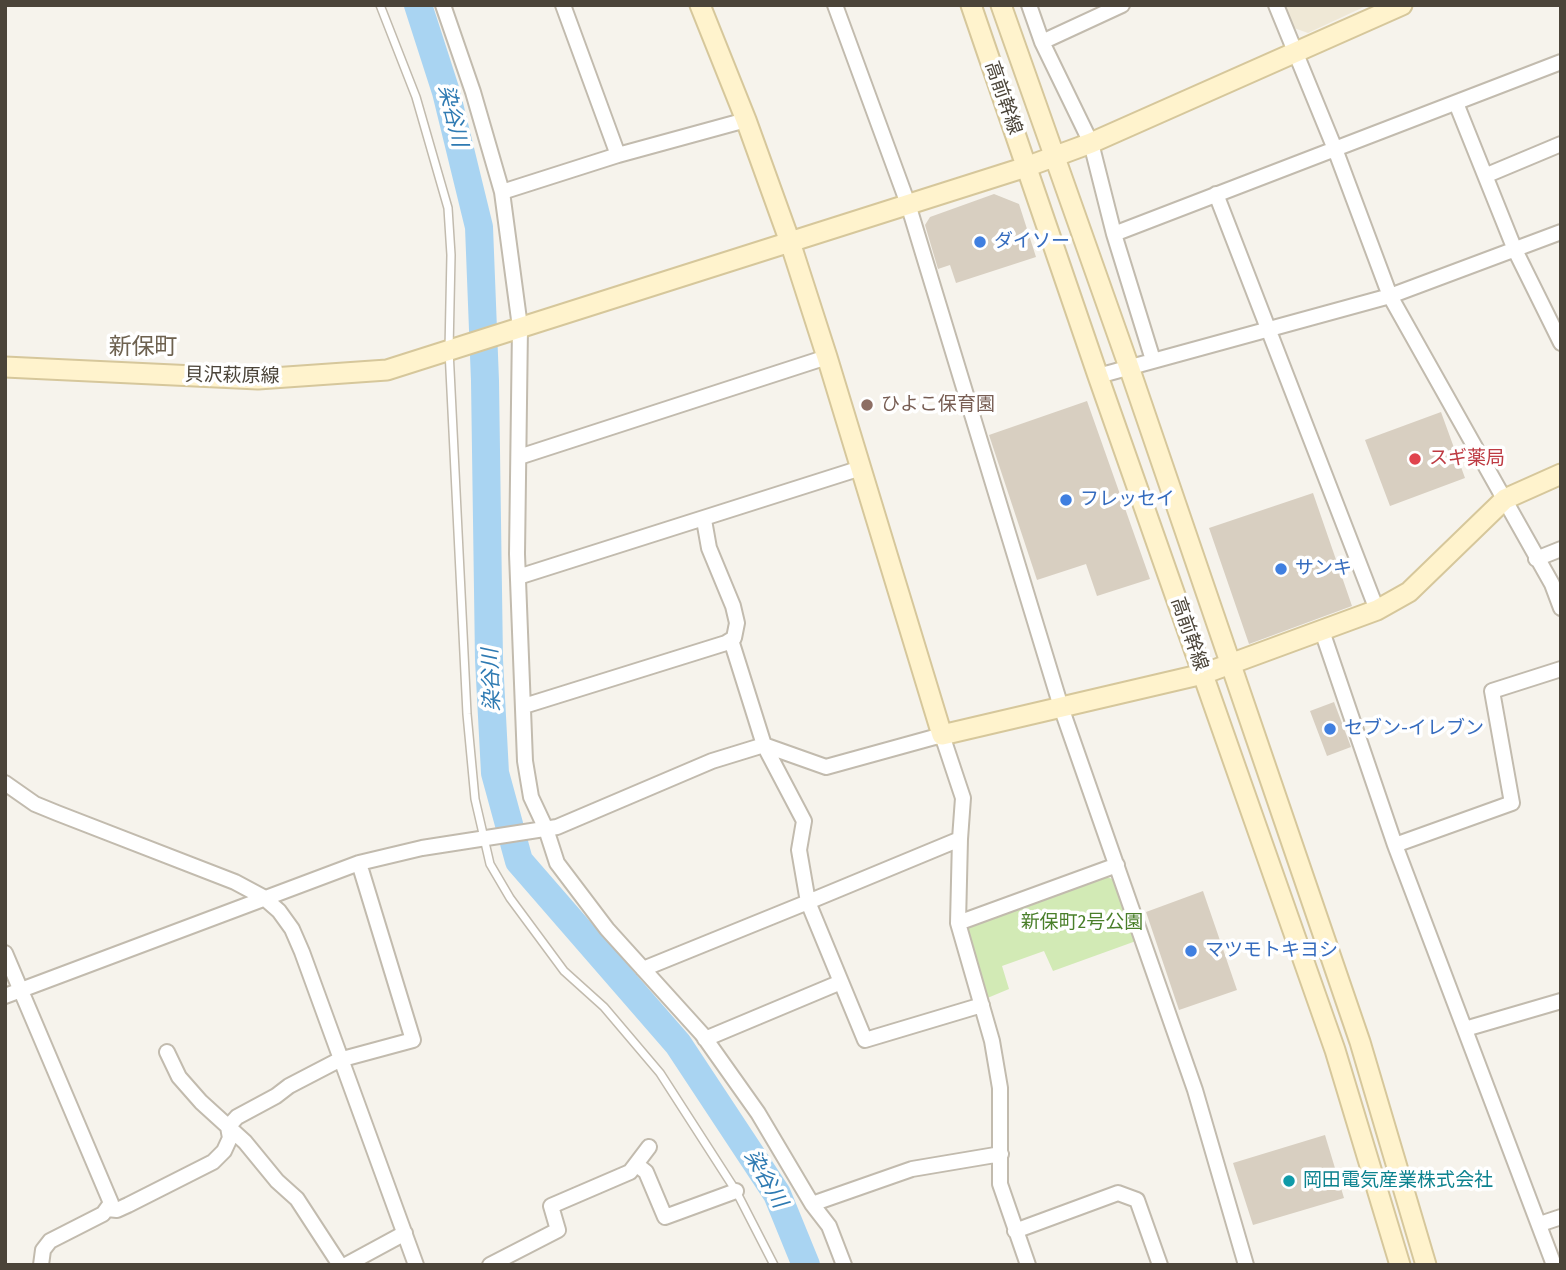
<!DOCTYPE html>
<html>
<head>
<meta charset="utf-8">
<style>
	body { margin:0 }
	#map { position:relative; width:1566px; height:1270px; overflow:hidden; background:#f6f3ec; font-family:"Fira Sans Condensed",sans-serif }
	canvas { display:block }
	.frame { position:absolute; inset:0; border:7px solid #4b4439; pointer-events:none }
</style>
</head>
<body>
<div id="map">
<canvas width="1566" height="1270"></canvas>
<div class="frame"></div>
</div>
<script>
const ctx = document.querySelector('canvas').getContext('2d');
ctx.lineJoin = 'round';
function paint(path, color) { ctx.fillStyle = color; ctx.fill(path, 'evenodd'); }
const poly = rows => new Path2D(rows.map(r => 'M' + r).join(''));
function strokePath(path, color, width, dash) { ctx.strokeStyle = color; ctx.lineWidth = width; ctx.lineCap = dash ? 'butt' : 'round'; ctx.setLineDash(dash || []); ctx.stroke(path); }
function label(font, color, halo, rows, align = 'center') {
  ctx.font = font + ' "Fira Sans Condensed","Noto Sans JP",sans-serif'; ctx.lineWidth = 7; ctx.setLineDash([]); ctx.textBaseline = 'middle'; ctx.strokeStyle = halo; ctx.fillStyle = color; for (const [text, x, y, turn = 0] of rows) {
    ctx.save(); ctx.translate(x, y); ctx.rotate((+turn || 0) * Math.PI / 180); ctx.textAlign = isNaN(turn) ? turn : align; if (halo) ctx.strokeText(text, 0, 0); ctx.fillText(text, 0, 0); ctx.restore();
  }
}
paint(poly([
	[1285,5,1368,5,1308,33,1294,28]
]), '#efe8d6');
paint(poly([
	[1106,877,1113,879,1136,941,1053,971,1044,951,1002,966,1009,989,985,999,966,928]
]), '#d2eab5');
strokePath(poly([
	[418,5,446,92,479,227,485,381,489,660,495,773,519,861,678,1044,777,1194,806,1265]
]), '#a9d4f2', 28);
paint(poly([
	[994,194,1019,204,1036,257,956,283,950,265,938,269,925,225,930,217],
	[1087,401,1150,579,1097,596,1086,564,1037,580,989,435],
	[1441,412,1465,478,1390,506,1365,440],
	[1313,493,1352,606,1249,644,1209,528],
	[1334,702,1351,747,1327,756,1310,711],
	[1203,891,1237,990,1179,1010,1146,912],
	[1325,1135,1344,1198,1253,1225,1233,1163]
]), '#d8cfc1');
const lane = poly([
	[380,5,416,97,448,208,451,255,449,350,467,714,475,799,490,864,510,898,564,971,604,1007,660,1073,736,1191,774,1265]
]);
const street = poly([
	[443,5,473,92,502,192,520,327,517,554,525,761,531,797,546,829,557,863,607,929,702,1034,758,1113,812,1204,829,1226,844,1265],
	[563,5,618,155],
	[835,5,908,204,1061,707,1195,1090,1246,1265],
	[1029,5,1042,42,1091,143,1114,234,1153,360],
	[1276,5,1335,149,1390,296,1552,584,1561,608],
	[1042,42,1122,5],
	[1456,103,1515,250,1561,343],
	[1487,175,1561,144],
	[502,192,618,155,746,120],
	[1216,194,1377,610],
	[1114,234,1561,62],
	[1098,376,1390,296,1561,232],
	[519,457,827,357],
	[1536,559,1561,549],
	[518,577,861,468],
	[1322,631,1395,845,1554,1265],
	[524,706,726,643,734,638,737,623,733,606,709,548,704,520],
	[5,783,35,804,57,813,235,882,263,897,279,911,292,929,302,952,416,1265],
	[960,839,808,902,865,1040,982,1005],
	[1395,845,1512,803,1492,691,1561,669],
	[958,923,1117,865],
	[5,953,111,1203,103,1214,50,1241,43,1250,41,1265],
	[643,969,808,902,799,850,804,821,764,745,731,640],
	[5,996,359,863,422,848,557,827,712,761,764,745,826,767,942,735,963,798,960,839,958,923,992,1041,1000,1088,1000,1184,1028,1265],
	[1465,1029,1561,1001],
	[705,1039,841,982],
	[167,1052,179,1077,201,1102,245,1142,277,1181,297,1199,340,1265],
	[636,1164,646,1172,665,1217,736,1191],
	[812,1204,912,1169,1001,1154],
	[107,1209,117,1210,128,1205,213,1162,224,1151,230,1138,228,1127,237,1117,276,1096,289,1086,339,1060,413,1040,359,863],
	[1540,1224,1561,1217],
	[1015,1231,1118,1193,1137,1200,1160,1265],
	[346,1265,405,1233],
	[490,1265,558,1230,551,1206,630,1172,649,1147]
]);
const secondary = poly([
	[700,5,746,120,790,242,827,357,942,735,1203,674,1377,610,1409,592,1505,499,1561,474],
	[971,5,1098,376,1335,1050,1400,1265],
	[1001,5,1129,367,1360,1042,1426,1265],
	[5,367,258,379,387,370,1026,167,1091,143,1402,5]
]);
strokePath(lane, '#c2bbae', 10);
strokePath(street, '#c2bbae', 18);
strokePath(secondary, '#d6c79b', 23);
strokePath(lane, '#fff', 7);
strokePath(street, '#fff', 14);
strokePath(secondary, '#fff3cd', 19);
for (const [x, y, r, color] of [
	[980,242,7,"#3f7fe0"],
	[867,405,7,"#8d6e63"],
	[1415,459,7,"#e0444e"],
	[1066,500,7,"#3f7fe0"],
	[1281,569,7,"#3f7fe0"],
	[1330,729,7,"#3f7fe0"],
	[1191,951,7,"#3f7fe0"],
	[1289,1181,7,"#0f9aa8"]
]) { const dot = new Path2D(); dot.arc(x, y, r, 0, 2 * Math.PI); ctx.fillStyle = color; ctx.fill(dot); strokePath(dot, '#fff', 2.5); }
label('19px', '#4b4439', '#fff', [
	["高前幹線",1003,98,71],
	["貝沢萩原線",232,376,1],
	["高前幹線",1189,634,71]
]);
label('19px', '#366cbe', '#fff', [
	["ダイソー",994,242],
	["フレッセイ",1080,500],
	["サンキ",1295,569],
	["セブン-イレブン",1344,729],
	["マツモトキヨシ",1205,951]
], 'left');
label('19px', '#785e54', '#fff', [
	["ひよこ保育園",881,405]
], 'left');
label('19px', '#be3a42', '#fff', [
	["スギ薬局",1429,459]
], 'left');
label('19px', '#4a7f2a', '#fff', [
	["新保町2号公園",1082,923]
]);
label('19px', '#0d838f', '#fff', [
	["岡田電気産業株式会社",1303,1181]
], 'left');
label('italic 21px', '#2e7ab2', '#fff', [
	["染谷川",452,116,76],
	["染谷川",492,680,-92],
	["染谷川",765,1179,60]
]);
label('23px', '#6e6250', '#fff', [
	["新保町",143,348]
]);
</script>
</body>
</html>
